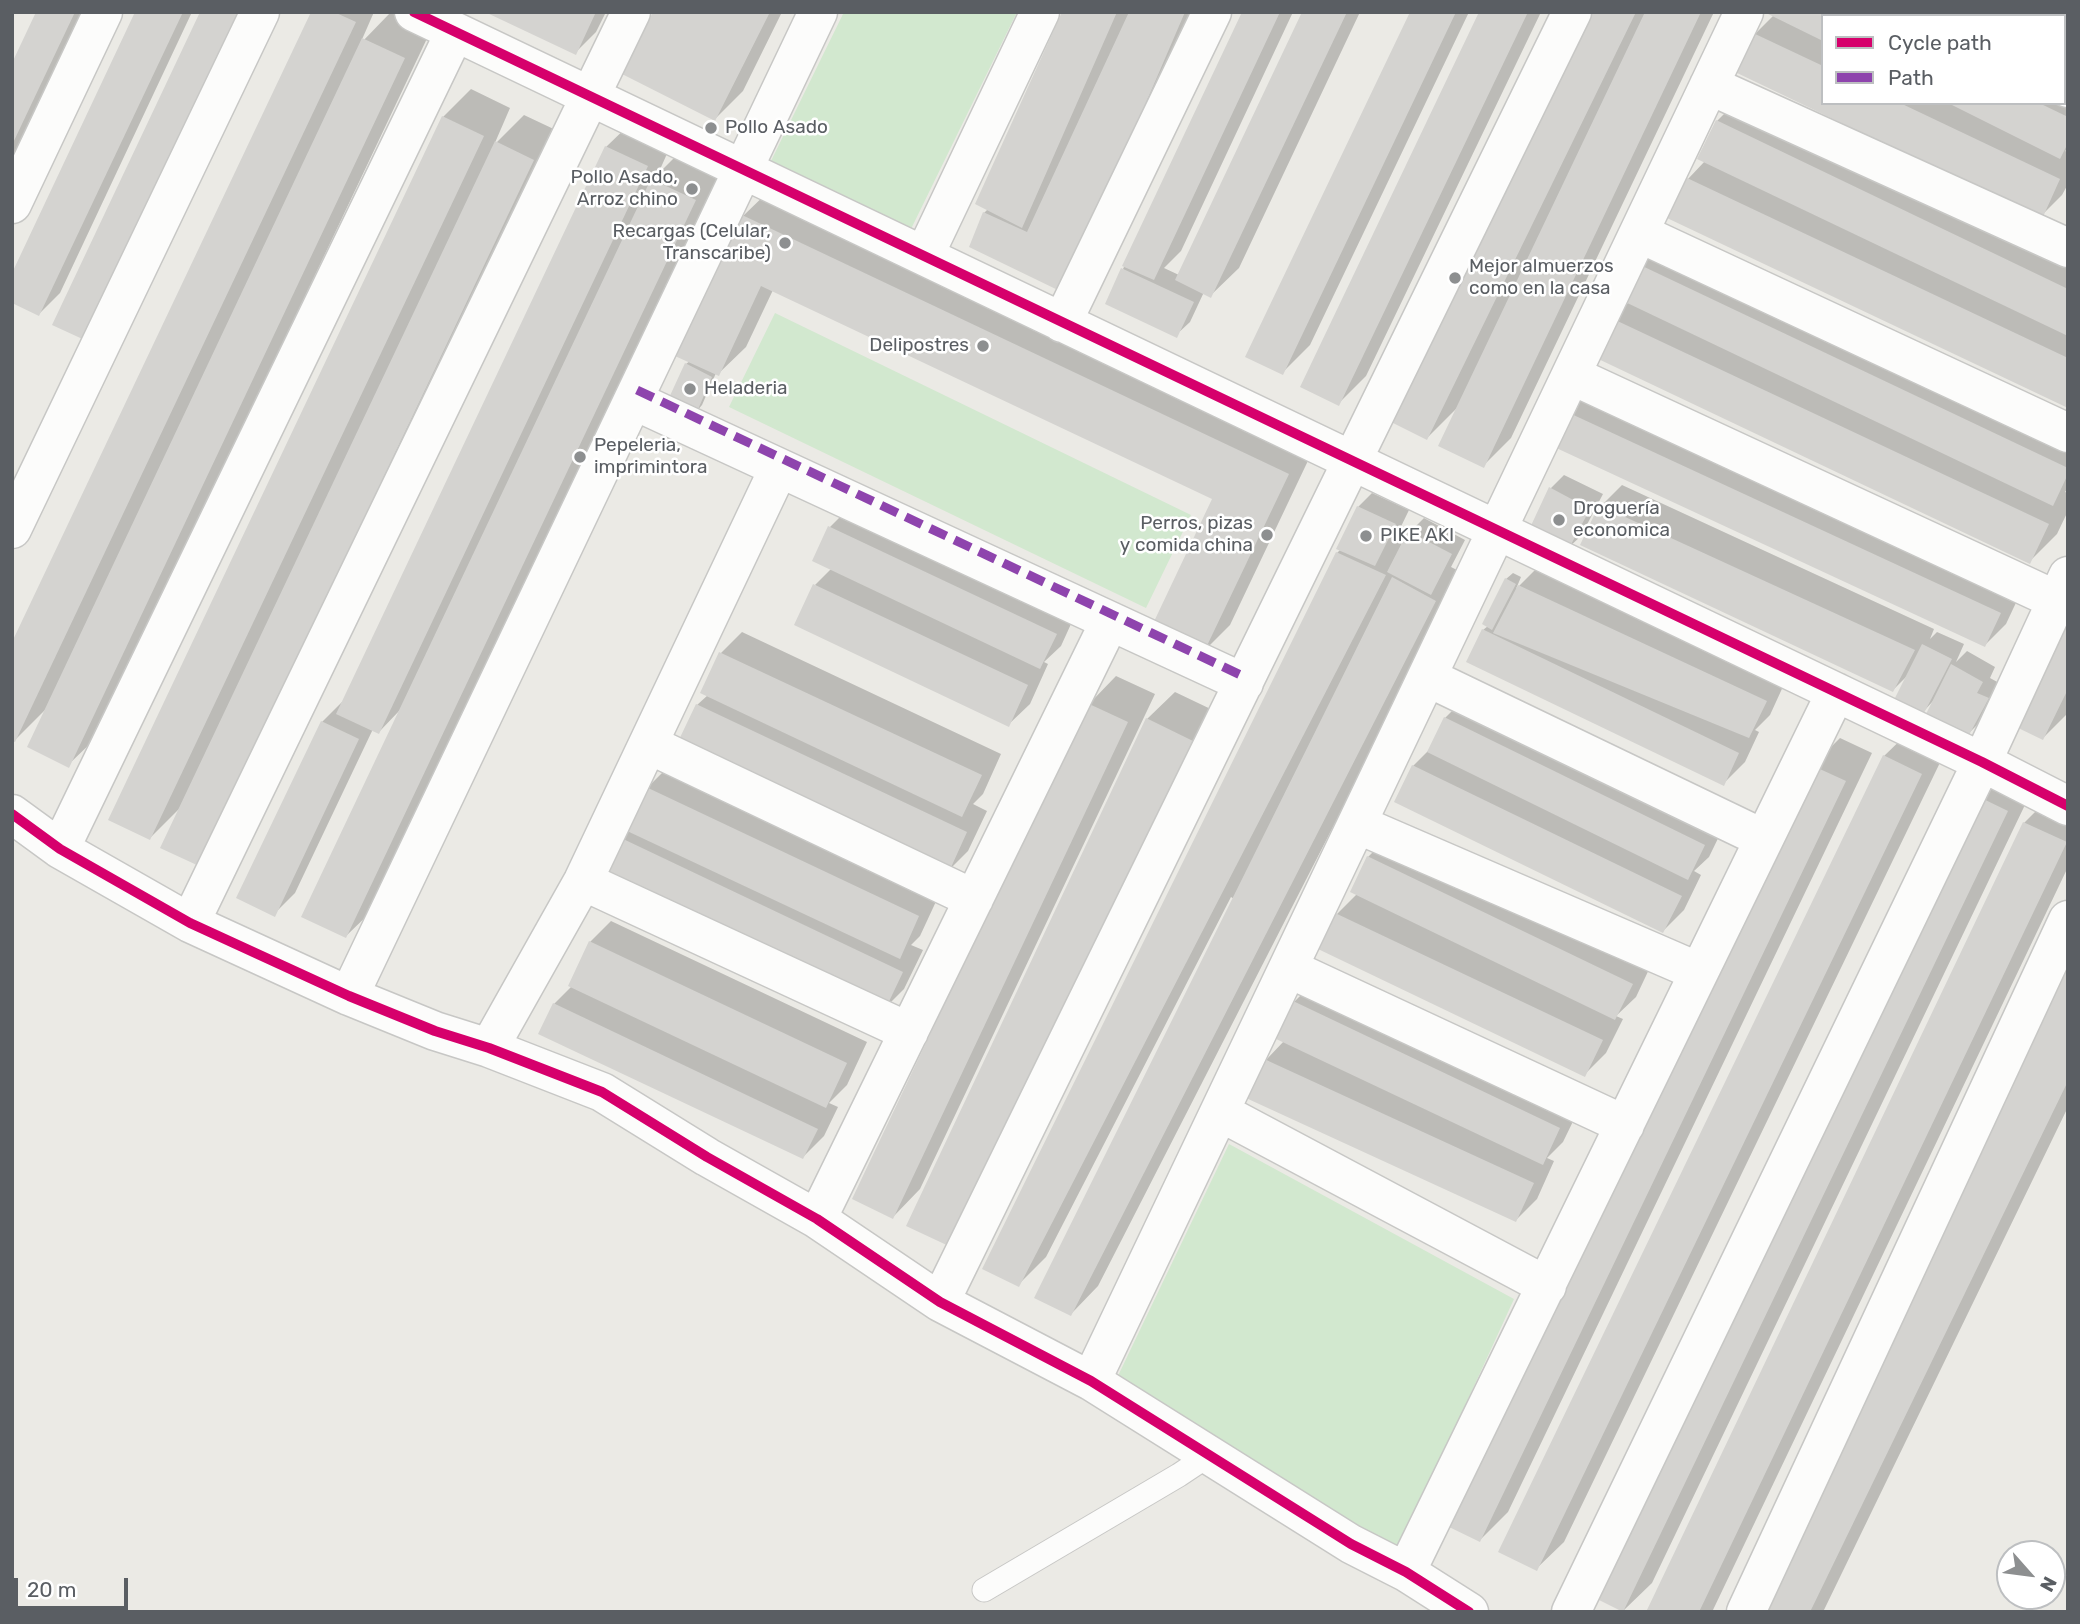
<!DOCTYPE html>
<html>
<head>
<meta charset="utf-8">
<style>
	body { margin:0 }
	#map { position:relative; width:2080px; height:1624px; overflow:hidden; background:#ebeae5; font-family:Rubik,sans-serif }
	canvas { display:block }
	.frame { position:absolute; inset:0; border:14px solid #5a5e63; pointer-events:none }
	.legend { position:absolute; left:1821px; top:14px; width:245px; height:91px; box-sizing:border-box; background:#fff; border:2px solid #bdbfc1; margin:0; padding:9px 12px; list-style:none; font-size:21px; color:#5a5e63 }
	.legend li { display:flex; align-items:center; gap:14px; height:35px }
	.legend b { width:35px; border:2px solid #bdbfc1 }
	.north { position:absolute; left:1996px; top:1540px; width:70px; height:70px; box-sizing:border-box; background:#fff; border:2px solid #bdbfc1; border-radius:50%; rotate:118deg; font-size:19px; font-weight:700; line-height:28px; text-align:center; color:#5a5e63 }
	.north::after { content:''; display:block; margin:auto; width:24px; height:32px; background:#8d8f90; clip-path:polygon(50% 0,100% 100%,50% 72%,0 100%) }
	.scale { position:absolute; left:14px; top:1578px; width:114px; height:32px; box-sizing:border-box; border:4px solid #5a5e63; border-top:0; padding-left:9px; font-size:21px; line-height:24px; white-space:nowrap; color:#5a5e63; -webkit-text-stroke:5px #fff; paint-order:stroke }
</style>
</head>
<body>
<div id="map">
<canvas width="2080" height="1624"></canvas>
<div class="frame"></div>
<ul class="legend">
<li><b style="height:9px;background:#d6006c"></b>Cycle path</li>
<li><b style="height:9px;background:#8e44ad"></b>Path</li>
</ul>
<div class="north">N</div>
<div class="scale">20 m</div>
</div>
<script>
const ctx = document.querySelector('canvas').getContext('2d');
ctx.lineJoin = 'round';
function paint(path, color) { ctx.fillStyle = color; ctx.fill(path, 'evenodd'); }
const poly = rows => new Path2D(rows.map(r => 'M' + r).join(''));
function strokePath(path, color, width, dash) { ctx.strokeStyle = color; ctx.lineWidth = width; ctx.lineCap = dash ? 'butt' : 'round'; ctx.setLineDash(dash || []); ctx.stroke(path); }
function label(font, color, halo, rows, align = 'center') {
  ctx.font = font + ' Rubik,sans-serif'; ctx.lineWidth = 5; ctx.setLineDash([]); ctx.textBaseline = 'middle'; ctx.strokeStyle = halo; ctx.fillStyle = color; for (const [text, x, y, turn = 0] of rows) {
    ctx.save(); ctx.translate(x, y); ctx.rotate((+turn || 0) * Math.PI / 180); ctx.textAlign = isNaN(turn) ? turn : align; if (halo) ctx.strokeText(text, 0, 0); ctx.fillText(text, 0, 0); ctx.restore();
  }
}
paint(poly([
	[844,12,1017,12,911,229,771,161],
	[775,313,1191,515,1146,608,729,407],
	[1229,1144,1514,1299,1397,1554,1116,1380]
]), '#d2e8cf');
paint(poly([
	[38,12,85,12,12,165,12,67],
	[137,12,192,12,60,293,39,314],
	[313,12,374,12,360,44,391,12,431,30,96,738,68,765,47,708,15,740],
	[489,12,606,12,596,32,575,53],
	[655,12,782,12,743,91,715,119],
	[1064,12,1199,12,1077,277,984,213,988,209],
	[1244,12,1293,12,1181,251,1164,268,1179,275,1304,12,1360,12,1239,268,1211,295,1204,292,1190,322,1176,335,1123,269],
	[1412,12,1469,12,1310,345,1282,373],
	[1481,12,1541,12,1366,376,1339,403],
	[1594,12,1714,12,1511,438,1483,466,1460,405,1427,438],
	[1768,12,1918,12,1925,16,1823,16,1823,103,2064,103,2068,86,2068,149,2065,151,2068,152,2068,184,2062,195,2041,216,1737,71,1755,34,1774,15],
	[471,89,510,108,494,145,524,115,560,132,226,837,181,807,150,838,443,117],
	[1745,93,2068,248,2068,406,1688,179,1705,161,1717,121],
	[634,120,674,138,658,174,680,152,723,173,374,909,346,936,400,710,379,732,373,729,295,893,274,914,322,722,343,701,606,147],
	[771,189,1315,446,1230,625,1203,652,1215,499,773,290,746,347,718,374,716,373,702,405,696,412,686,364,690,361,743,216],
	[1660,244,2068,438,2068,488,2065,492,2068,493,2068,511,2057,534,2029,562,1612,319,1629,302,1639,265],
	[1590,392,2021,592,2006,624,1985,645,1569,413],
	[1564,475,1603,494,1581,536,1567,549,1550,489],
	[1622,485,1934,629,1930,639,1937,632,1964,644,1956,662,1967,651,1995,667,1990,678,2001,684,1983,719,1969,733,1934,700,1924,711,1908,675,1893,690,1601,506],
	[1372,493,1409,510,1395,539,1404,543,1410,532,1424,518,1465,540,1451,567,1463,573,1098,1286,1071,1314,1234,899,1231,897,1046,1257,1018,1285,1337,553,1341,549,1358,507],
	[851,506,1076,613,1061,646,1044,662,1048,664,1030,704,1009,724,815,585,832,568,830,527],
	[1540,565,1786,680,1770,715,1755,730,1759,732,1745,762,1724,783,1483,630,1488,626,1506,579,1513,573,1521,577,1516,589],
	[2068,607,2068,713,2043,738],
	[742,632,1001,754,983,794,973,804,987,811,968,851,947,872,697,705,708,695,702,692,721,653],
	[1116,676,1155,694,920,1189,893,1217,1089,704],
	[1175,692,1219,713,980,1219,1147,719],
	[1466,697,1725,824,1709,857,1694,871,1701,875,1684,910,1663,931,1413,766,1430,749,1445,718],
	[1912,729,1948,746,1564,1542,1536,1569,1884,756],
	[1840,738,1872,753,1508,1512,1480,1540,1812,766],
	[668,767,939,895,920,936,911,945,923,950,904,989,883,1010,622,839,630,830,647,788],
	[2004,769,2035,784,1652,1583,1624,1610,1593,1595,1976,796],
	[2052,795,2068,803,2068,867,1712,1612,1647,1612,2024,823],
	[1389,836,1652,963,1636,997,1616,1016,1623,1019,1606,1053,1585,1074,1321,948,1337,914,1357,894,1368,857],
	[611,921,867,1042,847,1085,829,1103,838,1107,824,1136,803,1157,554,1004,572,986,590,942],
	[2068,963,2068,1107,1823,1612,1752,1612],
	[1315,981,1580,1107,1563,1142,1547,1158,1554,1161,1537,1199,1516,1220,1266,1060,1284,1041,1294,1002]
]), '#0003');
paint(poly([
	[36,12,75,12,12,145,12,63],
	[135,12,183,12,39,316,12,303,12,273],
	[200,12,245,12,89,342,52,325],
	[311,12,334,12,356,22,15,742,12,741,12,642],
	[485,12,592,12,595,14,576,55],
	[653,12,770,12,715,121,622,74],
	[1062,12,1117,12,1022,228,975,204],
	[1129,12,1185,12,1064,293,969,247,983,212,1027,232],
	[1242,12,1280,12,1154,280,1122,266],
	[1302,12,1347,12,1211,298,1175,280],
	[1410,12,1456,12,1283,375,1245,357],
	[1479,12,1528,12,1339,406,1300,387],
	[1592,12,1636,12,1427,440,1391,422],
	[1645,12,1701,12,1484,468,1438,446],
	[1764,12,1855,12,1862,16,1823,16,1823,41],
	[1977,12,2068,12,2068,57,2064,55,2064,16,1984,16],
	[1753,33,1823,66,1823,103,1900,103,2060,179,2042,219,1735,72],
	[362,38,405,58,69,768,27,747],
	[1948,103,2039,103,2068,117,2068,143,2060,159],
	[442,116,484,136,150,840,108,820],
	[1716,120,2068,289,2068,336,1697,159],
	[495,141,534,160,199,866,160,848],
	[605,146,648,166,379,734,336,714],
	[1687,178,2068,358,2068,408,1667,218],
	[651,179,696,200,346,938,301,917],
	[742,215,1289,474,1203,654,1150,630,1212,499,761,286,719,376,675,356],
	[1638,264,2068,468,2068,474,2053,506,1621,300],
	[1121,268,1194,302,1177,338,1105,304],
	[1611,318,2049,524,2030,564,1592,356],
	[685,363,712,377,696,414,668,400],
	[1567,412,2001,613,1985,647,1552,446],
	[1549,487,1590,509,1567,552,1528,532],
	[1599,505,1915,650,1893,692,1580,545],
	[1357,506,1396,524,1375,566,1336,549],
	[828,526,1057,634,1040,669,812,561],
	[1408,531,1452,554,1431,595,1387,572],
	[1336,552,1386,575,1019,1287,982,1269],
	[1392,577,1436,601,1071,1316,1034,1298],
	[1505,578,1516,584,1492,630,1482,624],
	[813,584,1028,685,1009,727,794,625],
	[1518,585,1767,701,1749,738,1493,633],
	[2068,603,2068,689,2043,740,2010,724],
	[1482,629,1739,753,1724,786,1466,662],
	[1922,644,1952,659,1924,713,1894,700],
	[719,652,982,775,962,817,700,693],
	[1951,664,1983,682,1977,693,1989,698,1969,735,1925,716],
	[1087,703,1128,722,893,1219,852,1199],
	[696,704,967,832,948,874,676,746],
	[1444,717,1705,845,1688,880,1427,752],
	[1146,718,1193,741,953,1248,906,1226],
	[321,721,359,739,275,917,236,898],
	[1883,755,1922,774,1537,1571,1498,1552],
	[1412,765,1682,896,1663,933,1394,802],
	[1811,765,1846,781,1480,1542,1445,1525],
	[646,787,919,916,900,959,625,830],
	[1975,795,2008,811,1623,1612,1591,1596],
	[2023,822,2067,842,1699,1612,1646,1612],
	[621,838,903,972,884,1012,601,879],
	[1367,856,1633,984,1615,1020,1350,892],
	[1335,913,1603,1040,1585,1077,1318,949],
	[589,941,847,1063,826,1108,568,986],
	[2068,959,2068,1081,1810,1612,1750,1612],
	[1293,1001,1560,1128,1543,1165,1274,1038],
	[553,1003,818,1129,803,1159,538,1034],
	[1264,1059,1534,1183,1516,1222,1246,1098]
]), '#d4d3d0');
const lane = poly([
	[984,1590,1179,1475,1209,1455]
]);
const street = poly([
	[414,12,1982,762,2068,806],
	[1908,12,1916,16],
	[1709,85,2068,248],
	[2064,86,2068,88],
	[12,204,103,12],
	[1639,233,2068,433],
	[924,256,1040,12],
	[1062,323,1212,12],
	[1571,375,2056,600],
	[633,400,1244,683],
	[12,529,260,12],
	[1427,677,1764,839],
	[648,744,974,899],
	[12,814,60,849,190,923,349,996,435,1031,489,1048,602,1092,707,1157,817,1219,940,1302,1091,1381,1351,1544,1406,1572,1469,1612],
	[1357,824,1699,972],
	[60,849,455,32],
	[583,881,909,1032],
	[190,923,631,12],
	[1288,968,1625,1125],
	[349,996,818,12],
	[489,1048,583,881,779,468],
	[1220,1112,1547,1286],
	[817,1219,1110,621],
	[940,1302,1572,12],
	[1091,1381,1744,12],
	[1406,1572,1836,692],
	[1571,1612,1982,762,2068,576],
	[1746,1612,2068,920]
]);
strokePath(lane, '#c7c7c5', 25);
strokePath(street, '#c7c7c5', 41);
strokePath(lane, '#fcfcfb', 23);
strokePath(street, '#fcfcfb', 38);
strokePath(poly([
	[637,390,1247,678]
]), '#8e44ad', 9, [18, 9]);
strokePath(poly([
	[414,12,1982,762,2068,806],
	[12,814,60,849,190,923,349,996,435,1031,489,1048,602,1092,707,1157,817,1219,940,1302,1091,1381,1351,1544,1406,1572,1469,1612]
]), '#d6006c', 10);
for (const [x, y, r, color] of [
	[711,128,7,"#8d8f90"],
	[692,189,7,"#8d8f90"],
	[785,243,7,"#8d8f90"],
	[1455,278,7,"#8d8f90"],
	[983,346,7,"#8d8f90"],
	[690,389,7,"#8d8f90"],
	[580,457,7,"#8d8f90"],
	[1559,520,7,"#8d8f90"],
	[1267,535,7,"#8d8f90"],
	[1366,536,7,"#8d8f90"]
]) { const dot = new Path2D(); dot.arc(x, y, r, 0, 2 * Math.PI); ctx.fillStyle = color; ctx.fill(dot); strokePath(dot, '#fff', 2.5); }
label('19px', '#5a5e63', '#fff', [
	["Pollo Asado",725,128],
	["Pollo Asado,",678,178,"right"],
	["Arroz chino",678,200,"right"],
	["Recargas (Celular,",771,232,"right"],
	["Transcaribe)",771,254,"right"],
	["Mejor almuerzos",1469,267],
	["como en la casa",1469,289],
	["Delipostres",969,346,"right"],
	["Heladeria",704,389],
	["Pepeleria,",594,446],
	["imprimintora",594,468],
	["Droguería",1573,509],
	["economica",1573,531],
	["Perros, pizas",1253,524,"right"],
	["y comida china",1253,546,"right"],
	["PIKE AKI",1380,536]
], 'left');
</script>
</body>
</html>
